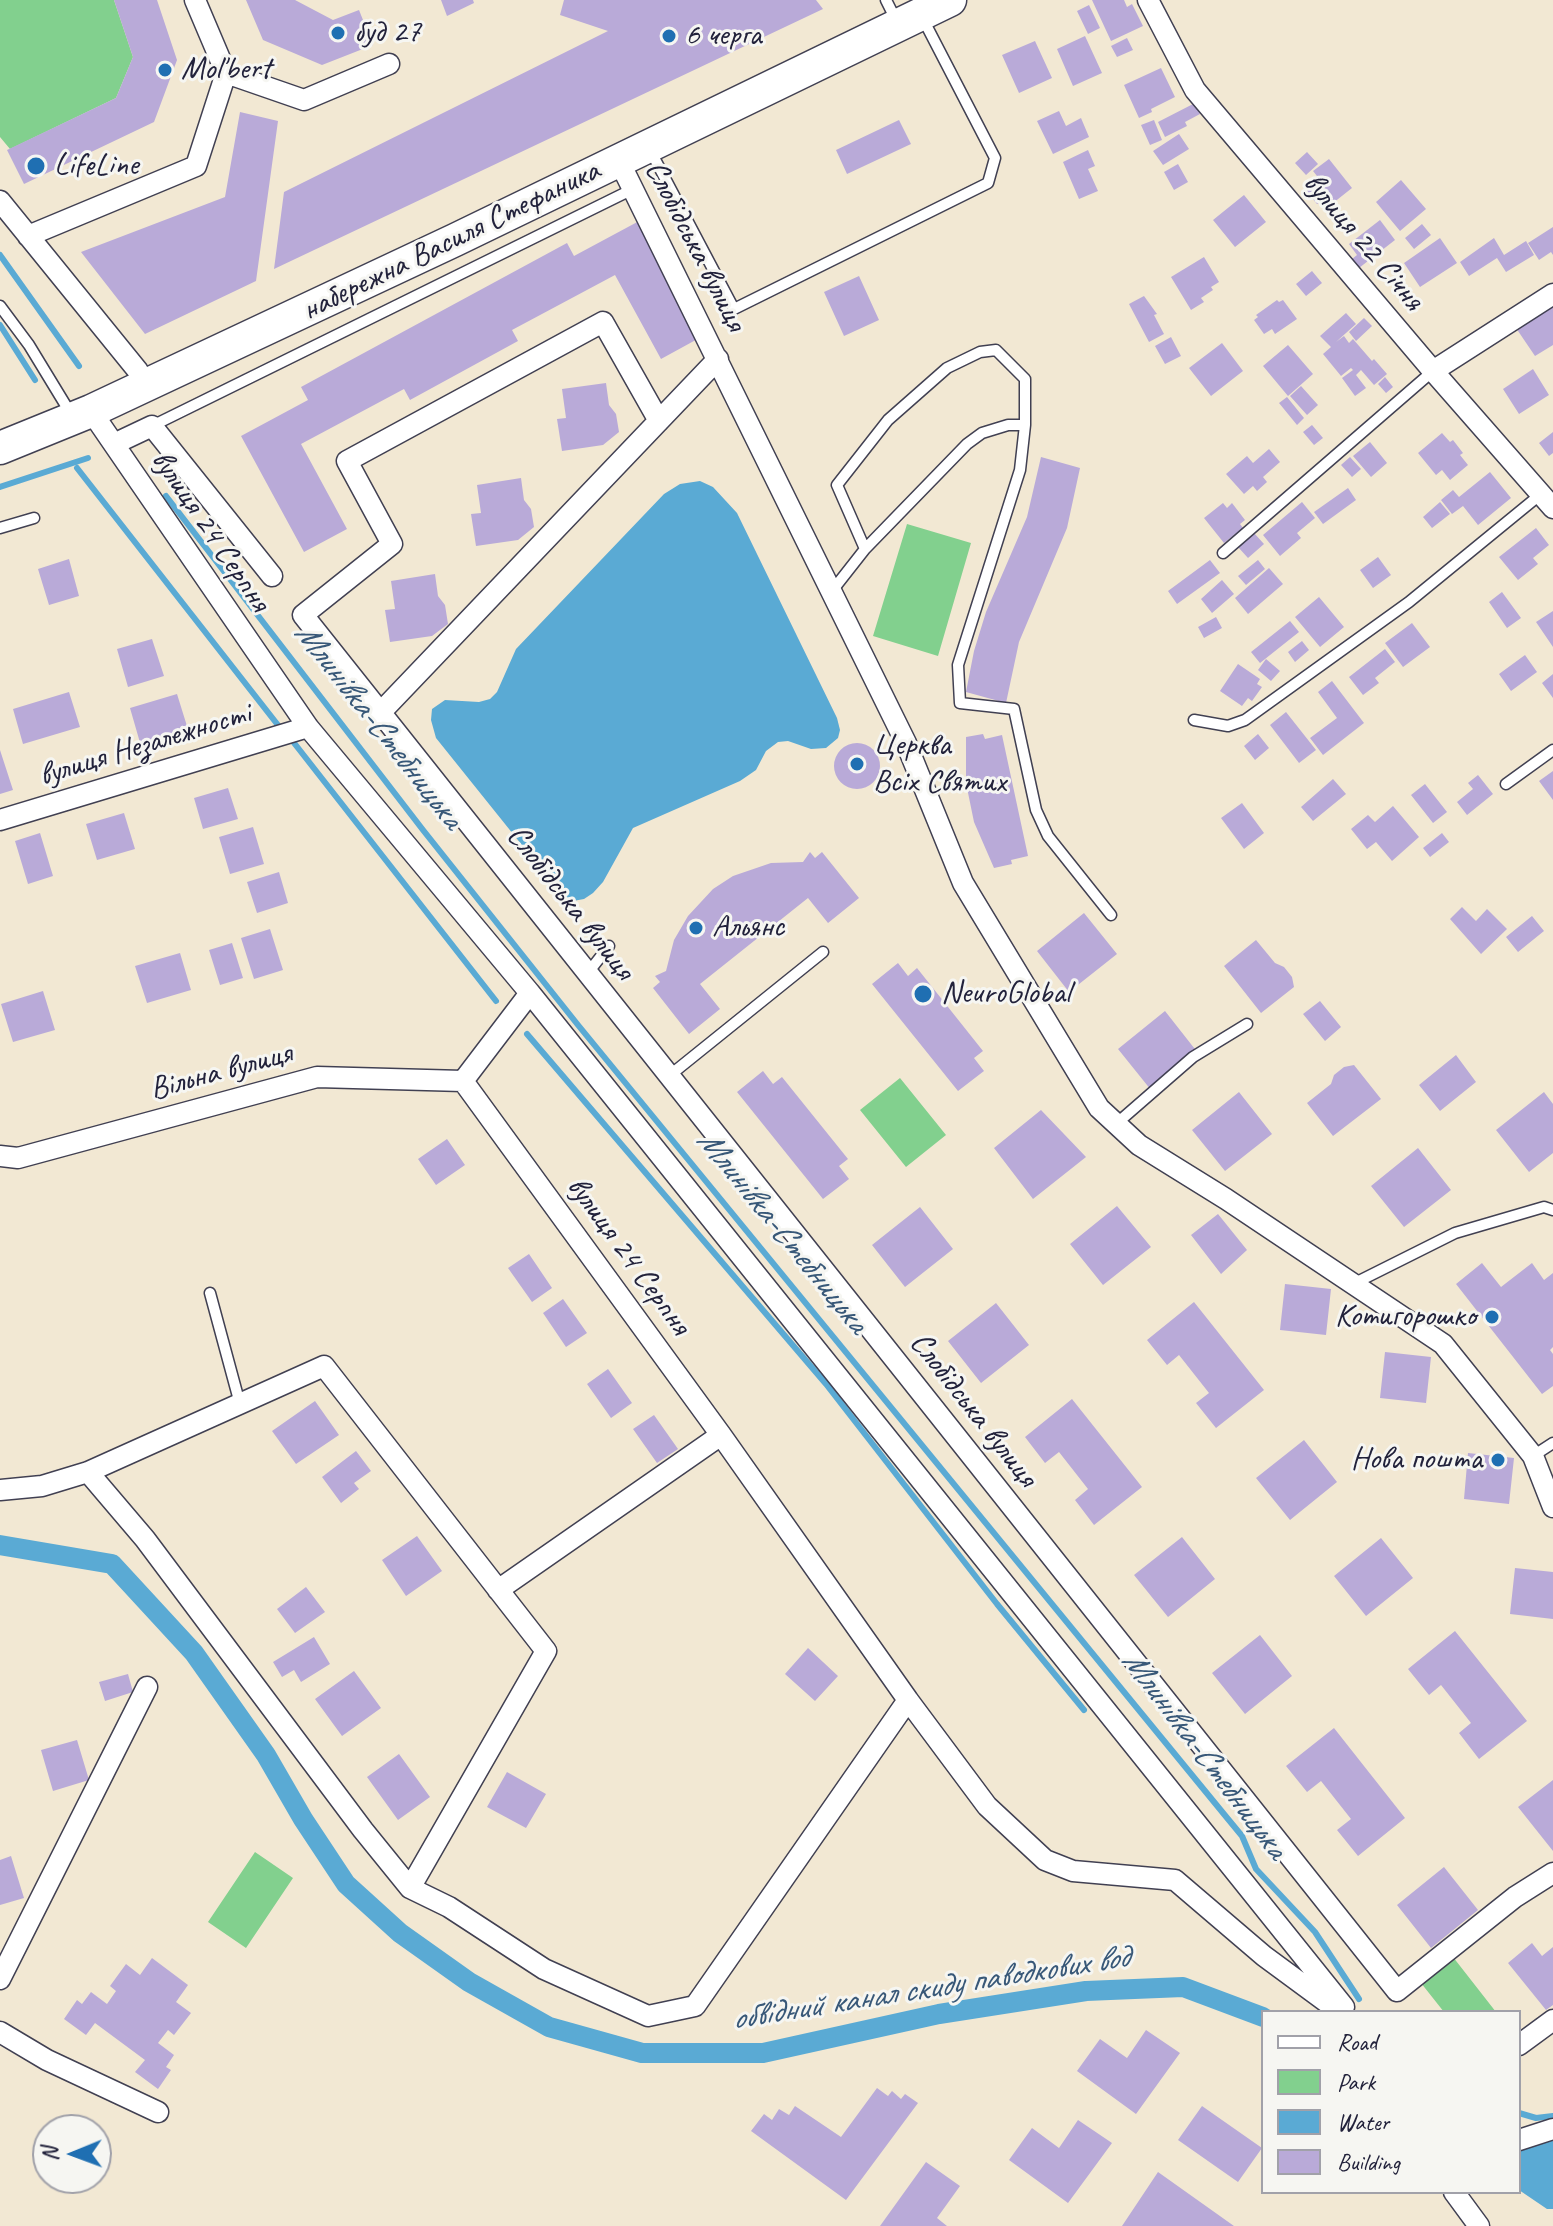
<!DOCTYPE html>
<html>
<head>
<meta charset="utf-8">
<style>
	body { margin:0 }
	#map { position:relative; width:1553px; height:2226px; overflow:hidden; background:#f2e8d3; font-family:Caveat,sans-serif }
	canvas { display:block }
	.legend { position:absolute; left:1261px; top:2010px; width:260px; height:184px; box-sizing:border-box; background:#f6f6f2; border:2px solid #a1a1a9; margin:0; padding:10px 14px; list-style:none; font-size:24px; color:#22223b }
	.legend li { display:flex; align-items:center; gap:16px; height:40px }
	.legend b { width:40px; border:2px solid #a1a1a9 }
	.north { position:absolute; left:32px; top:2114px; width:80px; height:80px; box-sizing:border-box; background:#f6f6f2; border:2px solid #a1a1a9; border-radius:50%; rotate:269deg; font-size:22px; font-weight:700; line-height:32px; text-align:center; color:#22223b }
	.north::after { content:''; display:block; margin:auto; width:28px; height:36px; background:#1f6fb2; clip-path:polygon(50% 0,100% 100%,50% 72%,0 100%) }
</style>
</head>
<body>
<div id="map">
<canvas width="1553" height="2226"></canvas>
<ul class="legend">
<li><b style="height:10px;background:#fff"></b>Road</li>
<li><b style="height:22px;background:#82d08e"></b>Park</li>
<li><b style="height:22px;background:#5aaad4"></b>Water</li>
<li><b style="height:22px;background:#b9aad8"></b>Building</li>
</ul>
<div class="north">N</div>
</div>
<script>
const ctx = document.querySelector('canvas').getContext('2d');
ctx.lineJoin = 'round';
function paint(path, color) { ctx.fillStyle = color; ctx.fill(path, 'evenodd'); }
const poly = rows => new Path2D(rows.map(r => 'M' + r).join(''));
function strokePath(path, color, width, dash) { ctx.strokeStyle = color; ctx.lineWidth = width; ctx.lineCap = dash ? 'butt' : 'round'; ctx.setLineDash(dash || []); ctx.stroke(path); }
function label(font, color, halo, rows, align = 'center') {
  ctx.font = font + ' Caveat,sans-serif'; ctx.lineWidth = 6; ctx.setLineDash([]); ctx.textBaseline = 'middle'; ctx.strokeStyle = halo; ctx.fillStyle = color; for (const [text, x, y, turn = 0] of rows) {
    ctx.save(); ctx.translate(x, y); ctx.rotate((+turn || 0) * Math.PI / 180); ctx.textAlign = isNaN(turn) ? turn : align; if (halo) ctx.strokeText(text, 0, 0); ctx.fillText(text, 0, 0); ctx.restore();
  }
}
paint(poly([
	[0,0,114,0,133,57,116,98,10,149,0,137],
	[907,524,971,543,938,656,873,636],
	[900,1078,946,1135,906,1167,860,1110],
	[255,1852,293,1878,246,1948,208,1922],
	[1453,1957,1496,2012,1444,2012,1421,1983]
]), '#82d08e');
paint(poly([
	[700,481,713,487,737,513,837,718,840,730,838,738,826,748,811,749,788,741,778,742,766,751,756,770,740,781,633,828,603,882,593,893,584,899,573,901,562,895,436,738,431,720,432,709,445,700,479,702,490,699,497,692,516,649,664,494,680,484],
	[1553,2126,1553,2209,1547,2209,1519,2190,1519,2140]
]), '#5aaad4');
strokePath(poly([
	[0,255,79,366],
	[0,325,35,380],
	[77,468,281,729],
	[0,487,88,458],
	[166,496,423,830,578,1025,1228,1819,1242,1836,1256,1869,1315,1932,1359,1999],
	[291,739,496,1001],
	[527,1034,826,1384,997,1604,1084,1710],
	[1519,2113,1536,2118,1553,2116]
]), '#5aaad4', 6);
strokePath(poly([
	[0,1545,112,1564,194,1653,266,1755,303,1819,346,1884,400,1933,469,1982,549,2027,642,2053,763,2053,939,2014,1086,1991,1183,1987,1263,2017]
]), '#5aaad4', 20);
paint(poly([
	[114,0,157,0,177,60,154,122,24,184,7,150,116,98,133,57],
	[246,0,295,0,333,20,359,10,373,45,322,65,263,40],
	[441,0,473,0,474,3,447,16],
	[564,0,816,0,823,9,274,269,284,192,608,31,560,15],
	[1092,0,1124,0,1127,7,1132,4,1143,26,1111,41],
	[1089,5,1100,28,1088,34,1077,11],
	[1085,36,1102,73,1073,86,1057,49],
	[1127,38,1133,50,1117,57,1111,46],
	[1035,41,1052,78,1019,93,1002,55],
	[1161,68,1175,97,1151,109,1152,112,1139,118,1124,85],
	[1195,103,1200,114,1185,122,1187,126,1165,137,1158,122],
	[1059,111,1066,126,1081,118,1089,137,1053,154,1037,121],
	[240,112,278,121,256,281,145,334,81,252,225,197],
	[899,120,911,144,847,174,836,150],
	[1154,120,1162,140,1150,145,1141,125],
	[1179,134,1189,149,1163,165,1153,151],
	[1088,150,1095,166,1088,169,1098,191,1079,199,1063,162],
	[1307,152,1318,164,1306,175,1295,163],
	[1329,159,1352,188,1328,207,1323,200,1317,204,1303,187,1317,176,1313,171],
	[1178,164,1188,182,1174,190,1164,172],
	[1401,180,1426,209,1400,231,1376,202],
	[1244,195,1266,222,1235,247,1213,220],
	[641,220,703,336,661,359,615,275,512,330,518,341,410,400,404,389,301,444,347,529,304,552,241,436,308,400,301,387,567,243,574,256],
	[1380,220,1395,240,1359,268,1352,259,1357,255,1349,244],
	[1422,224,1431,235,1414,249,1405,238],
	[1553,227,1553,255,1551,252,1539,260,1528,243],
	[1440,238,1457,263,1420,287,1404,263],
	[1494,238,1504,255,1526,241,1534,255,1506,272,1497,258,1469,276,1460,262],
	[1204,257,1219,282,1211,287,1213,290,1201,298,1204,302,1191,310,1171,277],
	[1312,271,1322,283,1306,296,1296,284],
	[859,276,879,320,844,336,824,292],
	[1144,296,1157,314,1154,315,1164,334,1149,342,1129,304],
	[1277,300,1279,302,1283,300,1297,319,1275,334,1272,329,1264,334,1254,320,1258,317,1256,315],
	[1553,305,1553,345,1535,356,1516,328],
	[1346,313,1356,324,1336,342,1344,336,1349,343,1353,339,1372,361,1374,359,1387,374,1374,385,1361,370,1356,375,1366,388,1355,396,1342,378,1353,370,1351,368,1341,376,1323,354,1331,347,1320,336],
	[1364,318,1372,326,1356,341,1349,332],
	[1171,337,1181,356,1165,364,1155,346],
	[1222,343,1243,371,1211,396,1189,368],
	[1288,345,1313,374,1288,396,1263,366],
	[1533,369,1549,395,1519,414,1503,389],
	[1385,377,1393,387,1386,393,1378,384],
	[606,383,609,405,616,414,619,432,603,445,562,451,557,419,566,418,562,389],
	[1301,386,1318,405,1307,415,1290,396],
	[1287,397,1304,418,1297,425,1279,403],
	[1312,425,1323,438,1314,445,1303,432],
	[1553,432,1553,453,1549,456,1539,443],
	[1442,433,1450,442,1453,440,1463,453,1460,455,1468,465,1450,480,1442,470,1436,475,1418,453],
	[1370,442,1387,463,1371,477,1353,456],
	[1269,449,1280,462,1263,477,1267,482,1257,491,1253,486,1244,494,1226,474,1247,456,1253,463],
	[1041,457,1080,468,1067,528,1019,642,1006,703,966,692,974,651,986,612,1027,517],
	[1350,457,1361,469,1352,477,1341,465],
	[1490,472,1511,498,1478,525,1463,506,1452,514,1441,500,1453,490,1459,497],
	[521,478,524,500,531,509,534,527,518,540,476,546,471,514,481,513,477,485],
	[1348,488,1356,500,1323,524,1314,512],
	[1302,502,1315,518,1297,533,1301,538,1280,556,1263,535],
	[1440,502,1450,514,1432,528,1423,517],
	[1223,503,1227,508,1232,503,1245,520,1240,524,1243,528,1224,543,1204,518],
	[1536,528,1549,545,1533,558,1538,564,1518,580,1499,557],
	[1254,533,1264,544,1248,558,1238,547],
	[1378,557,1391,575,1373,588,1360,570],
	[69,559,79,596,49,605,38,569],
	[1210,560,1220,573,1177,604,1168,591],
	[1258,560,1265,569,1246,585,1238,576],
	[1269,568,1283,584,1248,614,1235,598],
	[435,574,438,596,445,605,448,624,432,636,390,642,385,610,395,609,391,581],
	[1222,580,1234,594,1212,613,1201,599],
	[1502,592,1521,618,1507,628,1489,602],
	[1319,597,1344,627,1320,647,1295,617],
	[1553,611,1553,647,1536,622],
	[1216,617,1222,628,1204,638,1198,627],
	[1290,621,1299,632,1260,663,1251,652],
	[1412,623,1430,647,1403,667,1385,643],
	[152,639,164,676,128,687,117,649],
	[1302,641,1309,650,1295,662,1288,652],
	[1385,649,1395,662,1375,678,1379,683,1363,695,1349,677],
	[1525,655,1537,672,1511,691,1499,674],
	[1266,659,1280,671,1271,681,1258,670],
	[1238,664,1260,679,1257,684,1262,687,1252,701,1248,698,1242,706,1220,691],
	[1553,674,1553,698,1542,683],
	[1332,681,1364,723,1323,755,1310,738,1337,718,1318,692],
	[69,692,80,727,23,744,13,709],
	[177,694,191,739,143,753,130,708],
	[1286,712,1316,750,1299,763,1270,725],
	[983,734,985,739,1002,735,1028,856,1011,860,1012,864,994,868,974,822,966,783,966,737],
	[1258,734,1269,748,1255,760,1244,746],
	'834 766a23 23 0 1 1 46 0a23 23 0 1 1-46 0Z',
	[0,750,13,790,0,794],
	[1553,771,1553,800,1539,781],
	[1478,775,1493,794,1467,815,1457,802,1473,789,1468,783],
	[1333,779,1346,794,1313,821,1301,807],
	[1425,784,1447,812,1433,823,1411,795],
	[228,788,238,819,203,829,194,798],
	[1242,803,1264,833,1244,849,1221,818],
	[1393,806,1419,837,1392,861,1376,842,1367,849,1351,829,1368,815,1375,822],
	[124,813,135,849,97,860,86,824],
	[253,827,264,864,230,874,219,837],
	[40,833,53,876,28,884,15,841],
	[1442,833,1449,842,1430,857,1423,848],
	[810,852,815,858,822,852,859,898,828,923,808,898,700,984,720,1009,689,1034,653,988,660,982,655,976,666,971,674,940,688,916,713,889,733,876,771,863,803,862],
	[279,872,288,903,257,913,247,882],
	[1462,907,1476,921,1487,909,1507,929,1481,954,1450,919],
	[1084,913,1117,954,1069,992,1037,951],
	[1532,916,1544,931,1518,952,1506,937],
	[270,929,283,970,254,979,241,938],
	[1256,940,1275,963,1284,967,1292,977,1294,987,1261,1013,1224,966],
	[232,943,243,978,220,985,209,950],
	[180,953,191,990,147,1003,135,966],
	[898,963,908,976,917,968,983,1051,974,1058,984,1071,958,1091,872,984],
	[43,991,55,1030,13,1042,1,1004],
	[1320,1001,1341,1027,1325,1041,1303,1014],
	[1165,1011,1198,1053,1151,1090,1118,1049],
	[1456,1055,1476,1082,1440,1111,1419,1085],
	[1354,1065,1381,1099,1333,1136,1307,1103,1331,1084,1334,1075,1344,1067],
	[763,1071,773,1084,782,1077,848,1159,839,1166,849,1179,823,1199,737,1092],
	[1239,1092,1272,1134,1225,1171,1192,1130],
	[1544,1092,1553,1104,1553,1153,1529,1172,1496,1130],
	[1041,1110,1086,1157,1033,1199,994,1148],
	[447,1139,465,1165,436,1185,418,1159],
	[1418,1148,1451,1190,1404,1227,1371,1186],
	[1117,1206,1151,1247,1103,1285,1070,1244],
	[920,1207,953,1249,905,1287,872,1245],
	[1218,1214,1247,1250,1221,1274,1191,1235],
	[529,1254,552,1288,532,1302,508,1268],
	[1482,1263,1501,1287,1532,1263,1544,1280,1553,1273,1553,1347,1550,1350,1553,1354,1553,1386,1542,1394,1456,1284],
	[1285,1284,1331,1289,1326,1335,1280,1330],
	[563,1299,587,1333,566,1347,543,1313],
	[1194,1302,1264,1390,1216,1428,1196,1403,1209,1393,1179,1355,1167,1365,1147,1340],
	[996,1303,1029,1345,981,1383,948,1341],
	[1385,1352,1431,1357,1426,1403,1380,1398],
	[608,1369,632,1403,611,1418,587,1384],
	[1072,1399,1142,1487,1094,1525,1075,1500,1088,1489,1059,1452,1045,1463,1025,1437],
	[315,1401,339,1435,296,1464,272,1431],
	[654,1415,678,1449,657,1463,633,1429],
	[1304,1440,1337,1482,1290,1520,1256,1478],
	[356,1451,371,1471,354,1483,359,1489,341,1503,322,1477],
	[1468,1453,1514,1458,1509,1504,1464,1499],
	[417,1536,442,1571,406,1596,382,1560],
	[1182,1537,1215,1579,1168,1617,1134,1575],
	[1381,1538,1413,1578,1366,1616,1334,1576],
	[1515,1568,1553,1572,1553,1619,1510,1614],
	[306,1587,325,1612,295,1633,277,1609],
	[1455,1631,1527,1721,1479,1759,1459,1733,1471,1723,1441,1685,1429,1695,1408,1669],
	[1260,1635,1292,1676,1245,1714,1212,1673],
	[314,1637,330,1664,301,1682,294,1670,282,1677,273,1662],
	[808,1648,838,1676,815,1701,785,1674],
	[354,1671,381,1708,342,1736,315,1699],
	[128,1674,133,1692,105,1701,99,1682],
	[1334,1728,1405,1818,1358,1856,1337,1830,1351,1819,1321,1781,1307,1792,1286,1766],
	[77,1740,89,1780,53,1791,41,1750],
	[399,1754,430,1797,398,1820,367,1777],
	[507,1772,546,1794,526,1828,487,1807],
	[1553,1780,1553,1851,1518,1807],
	[11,1856,24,1898,0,1905,0,1860],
	[1444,1867,1478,1910,1431,1948,1397,1905],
	[1532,1943,1542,1956,1553,1947,1553,2005,1546,2010,1508,1963],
	[152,1958,188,1985,176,2002,191,2013,174,2035,168,2030,158,2043,174,2055,166,2067,171,2070,158,2089,135,2072,145,2060,95,2023,86,2035,64,2019,77,2000,82,2004,91,1992,107,2004,116,1991,110,1986,126,1964,140,1975],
	[1146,2030,1180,2053,1136,2114,1077,2071,1100,2039,1127,2058],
	[877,2088,888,2096,892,2091,901,2099,905,2094,918,2103,846,2200,751,2131,764,2114,772,2120,779,2109,789,2115,795,2106,841,2137],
	[1202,2106,1262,2148,1238,2182,1178,2140],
	[1078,2120,1112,2143,1068,2203,1009,2160,1032,2128,1059,2148],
	[926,2162,960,2186,937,2218,947,2226,880,2226],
	[1158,2172,1234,2226,1122,2226]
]), '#b9aad8');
const lane = poly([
	[886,0,896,20],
	[649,148,734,309,988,183,995,158,923,19],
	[0,306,29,345,71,414],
	[152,426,633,189],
	[0,528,34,518],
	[865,549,837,485,888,420,947,368,980,352,996,350,1025,379,1025,425,1020,470,958,665,960,703,1014,709,1036,810,1048,836,1111,915],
	[1223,553,1433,371],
	[832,591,865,549,967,444,982,433,1008,425,1025,425],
	[1194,720,1228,726,1245,720,1409,602,1541,494],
	[1506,784,1553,750],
	[587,974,609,946],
	[669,1076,823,952],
	[1116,1124,1193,1057,1247,1024],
	[1353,1284,1455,1233,1544,1207,1553,1210],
	[210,1293,240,1404],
	[1533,1456,1553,1443]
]);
const street = poly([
	[1148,0,1195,90,1433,371,1553,508],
	[226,73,304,100,389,64],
	[619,161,906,743,963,883,1099,1108,1139,1145,1226,1199,1443,1344,1533,1456,1553,1507],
	[0,201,138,371],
	[28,236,196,166,226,73,195,0],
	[1433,371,1553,294],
	[91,411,308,727,530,993,463,1081,721,1435,908,1700,987,1806,1045,1860,1073,1871,1175,1880,1264,1956,1340,2012],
	[659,421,603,322,347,461,392,544,303,615,1397,1991,1515,1897,1553,1873],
	[114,444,152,426,272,576],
	[380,713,718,359],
	[0,820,308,727],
	[530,993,1344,2007],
	[0,1156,18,1158,317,1077,463,1081],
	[88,1472,145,1539,363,1830,410,1888,449,1907,544,1969,648,2016,695,2006,908,1700],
	[0,1490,42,1486,88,1472,324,1366,546,1651,410,1888],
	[498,1590,721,1435],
	[0,1979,147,1687],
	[0,2032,47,2060,158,2112],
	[1519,2045,1553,2020],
	[1519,2140,1553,2129],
	[1454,2192,1479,2226]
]);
const primary = poly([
	[0,448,91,411,455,240,950,0]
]);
strokePath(lane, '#414052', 13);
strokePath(street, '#414052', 23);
strokePath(primary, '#414052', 35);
strokePath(lane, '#fff', 10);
strokePath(street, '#fff', 20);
strokePath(primary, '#fff', 32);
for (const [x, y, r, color] of [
	[338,33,8,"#1f6fb2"],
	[669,36,8,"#1f6fb2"],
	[165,70,8,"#1f6fb2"],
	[36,166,10,"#1f6fb2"],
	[857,764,8,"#1f6fb2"],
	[696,928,8,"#1f6fb2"],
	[923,994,10,"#1f6fb2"],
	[1492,1317,8,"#1f6fb2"],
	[1498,1460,8,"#1f6fb2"]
]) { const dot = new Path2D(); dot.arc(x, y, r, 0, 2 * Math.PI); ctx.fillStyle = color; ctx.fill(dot); strokePath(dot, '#f6f6f2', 3); }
label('32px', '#22223b', '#f6f6f2', [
	["буд 27",354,33],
	["6 черга",685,36],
	["Mol'bert",181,70],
	["LifeLine",54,166],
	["Церква",873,746],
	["Всіх Святих",873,783],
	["Альянс",712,928],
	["NeuroGlobal",941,994],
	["Котигорошко",1476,1317,"right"],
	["Нова пошта",1482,1460,"right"]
], 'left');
label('32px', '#22223b', '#f6f6f2', [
	["набережна Василя Стефаника",451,241,-26],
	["вулиця 22 Січня",1363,242,50],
	["Слобідська вулиця",695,246,63],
	["вулиця 24 Серпня",210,531,56],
	["вулиця Незалежності",145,745,-17],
	["Слобідська вулиця",570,903,52],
	["Вільна вулиця",221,1072,-15],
	["вулиця 24 Серпня",628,1256,54],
	["Слобідська вулиця",973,1410,52]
]);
label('italic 34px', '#385878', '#f6f6f2', [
	["Млинівка-Стебницька",378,726,52],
	["Млинівка-Стебницька",782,1232,51],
	["Млинівка-Стебницька",1204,1755,53],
	["обвідний канал скиду паводкових вод",930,1989,-9]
]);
</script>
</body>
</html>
